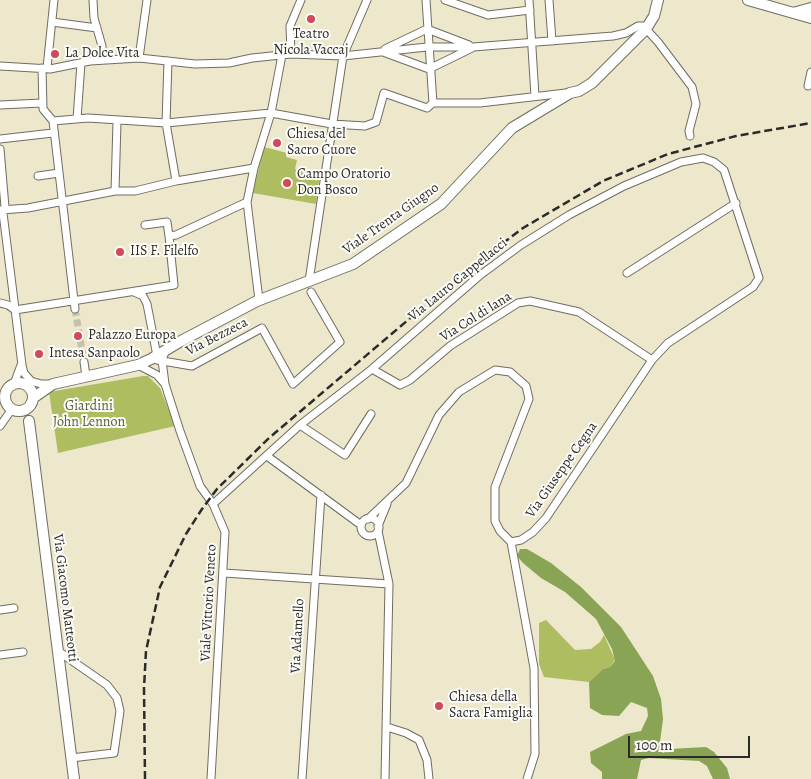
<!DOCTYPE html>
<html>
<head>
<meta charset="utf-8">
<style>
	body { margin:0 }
	#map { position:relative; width:811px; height:779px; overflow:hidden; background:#ede7cb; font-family:Alegreya,serif }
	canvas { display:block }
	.scale { position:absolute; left:628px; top:736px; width:122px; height:22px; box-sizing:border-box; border:2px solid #2b2b2b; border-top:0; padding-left:6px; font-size:15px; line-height:18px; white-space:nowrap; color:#2b2b2b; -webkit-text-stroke:4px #fdfcf7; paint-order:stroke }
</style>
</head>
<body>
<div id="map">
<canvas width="811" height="779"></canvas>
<div class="scale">100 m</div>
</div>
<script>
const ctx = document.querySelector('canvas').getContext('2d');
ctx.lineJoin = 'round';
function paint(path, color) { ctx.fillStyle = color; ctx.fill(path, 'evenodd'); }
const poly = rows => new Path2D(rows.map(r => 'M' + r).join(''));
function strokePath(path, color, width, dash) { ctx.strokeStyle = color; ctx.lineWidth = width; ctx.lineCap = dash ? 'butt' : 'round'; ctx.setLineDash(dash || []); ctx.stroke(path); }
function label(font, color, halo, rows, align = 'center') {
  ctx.font = font + ' Alegreya,serif'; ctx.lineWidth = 4; ctx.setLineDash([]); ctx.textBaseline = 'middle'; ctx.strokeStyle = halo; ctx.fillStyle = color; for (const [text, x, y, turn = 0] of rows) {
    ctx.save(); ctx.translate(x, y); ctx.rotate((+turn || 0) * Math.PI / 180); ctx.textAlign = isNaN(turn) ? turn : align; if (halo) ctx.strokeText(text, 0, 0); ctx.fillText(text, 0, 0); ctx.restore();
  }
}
paint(poly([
	[264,147,287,153,286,157,297,160,295,169,320,173,316,204,253,193],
	[143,376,148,376,160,388,175,426,58,453,49,392],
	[546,620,575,650,591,649,600,642,604,635,615,660,610,667,603,669,589,682,544,677,539,664,539,623]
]), '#adbd60');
paint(poly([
	[520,549,527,549,551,563,581,587,621,627,653,676,661,699,663,719,660,742,663,746,669,749,706,747,714,752,727,768,730,779,713,779,707,766,699,761,649,758,641,760,637,779,602,779,602,772,591,763,590,752,626,734,641,731,648,716,647,708,631,702,619,716,602,715,590,708,589,682,603,669,610,667,615,661,612,649,596,619,565,592,541,578,523,563,517,556]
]), '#8aa456');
strokePath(poly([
	[75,309,84,362]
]), '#c6c1ab', 7, [7, 3.5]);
const street = poly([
	[93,0,94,18,102,46,102,60],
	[426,0,433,103],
	[445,0,488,15,530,10],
	[529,0,535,96],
	[549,0,552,41],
	[52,22,97,28],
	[646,29,658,42,692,87,696,104,689,131,690,136],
	[385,49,427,29,469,45],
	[383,52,429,69,472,48],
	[291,54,290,26,301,0],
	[139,58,147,0],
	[168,61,166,123,176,181],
	[0,66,50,69,90,61,139,58,195,64,229,63,252,58,291,54,343,56,427,47,473,47,613,36,626,33,638,26,648,26],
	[42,68,43,109,53,121,75,309],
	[47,68,54,0],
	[808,86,811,72],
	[0,105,42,103],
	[77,119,81,63],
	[53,121,88,118,166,123,271,113,332,124,365,126,376,122,384,93,427,108,433,103,480,103,566,93],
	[0,139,53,133],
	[0,149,5,207,3,213,22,365,24,373,31,381,41,384,52,384],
	[38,176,59,173],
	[115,191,117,122],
	[1,210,28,208,115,191,135,191,176,181,254,168],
	[145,225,167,222,169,236],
	[627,273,736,203],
	[309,281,343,56,367,0],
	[134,292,143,296,147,304,157,356],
	[259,300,247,202,254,168,271,113,282,55],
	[0,303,8,305,15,310],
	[15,310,174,285,169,236,176,235,247,202],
	[165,352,162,360,165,384,180,431,200,486,213,504,225,532,211,779],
	[157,360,192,366,262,328,293,384,340,342,311,292],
	[84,362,86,376],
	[138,365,157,375,164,383],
	[372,369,400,385,410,380,450,346,518,303,530,301,579,312,652,360],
	[14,384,21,365],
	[300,425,345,455,371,414],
	[0,426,12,409],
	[267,456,361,525],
	[213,504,300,425,372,369,479,276,521,245,569,215,624,186,681,162,703,158,714,162,724,170,759,278,753,287,668,343,652,360,546,518,533,532,521,540,511,542,500,531,495,521,495,487,529,399,526,386,510,372,495,370,459,392,439,415,406,483,368,519],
	'361 527a9 9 0 1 1 18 0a9 9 0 1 1-18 0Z',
	[378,526,387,504],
	[378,531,389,584,385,779],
	[511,542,534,668,535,754,527,779],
	[224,573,389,584],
	[0,610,14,608],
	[58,651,107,685,117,698,120,711,114,753,71,758],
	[0,655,23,652],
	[387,727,406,733,419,740,427,760,429,779],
	[302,779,321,495]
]);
const secondary = poly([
	[748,0,811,18],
	[793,13,811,8],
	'5 397a14 14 0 1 1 28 0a14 14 0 1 1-28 0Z',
	[33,398,53,384,138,365,151,359,181,341,257,301,353,264,441,204,512,128,570,93,579,91,592,83,646,29,654,16,658,0],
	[29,421,74,779]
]);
strokePath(street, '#6f6d63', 9);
strokePath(secondary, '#6f6d63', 12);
strokePath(street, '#fff', 7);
strokePath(secondary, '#fff', 10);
strokePath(poly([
	[145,779,144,688,146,651,160,587,186,534,202,509,217,489,269,438,461,275,523,228,603,181,668,154,736,136,811,123]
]), '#2b2b2b', 2.5, [8, 4]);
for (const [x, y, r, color] of [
	[311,19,5,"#d1495b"],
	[55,54,5,"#d1495b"],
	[277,143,5,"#d1495b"],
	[287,183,5,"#d1495b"],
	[120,252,5,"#d1495b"],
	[78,336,5,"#d1495b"],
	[39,354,5,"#d1495b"],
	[439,706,5,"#d1495b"]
]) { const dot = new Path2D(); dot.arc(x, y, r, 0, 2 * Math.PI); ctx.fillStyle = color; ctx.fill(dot); strokePath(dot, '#fdfcf7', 2); }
label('14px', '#2b2b2b', '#fdfcf7', [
	["Teatro",311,35,"center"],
	["Nicola Vaccaj",311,51,"center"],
	["La Dolce Vita",65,54],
	["Chiesa del",287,135],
	["Sacro Cuore",287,151],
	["Campo Oratorio",297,175],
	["Don Bosco",297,191],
	["IIS F. Filelfo",130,252],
	["Palazzo Europa",88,336],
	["Intesa Sanpaolo",49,354],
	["Chiesa della",449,698],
	["Sacra Famiglia",449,714]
], 'left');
label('14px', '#2b2b2b', '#fdfcf7', [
	["Viale Trenta Giugno",391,219,-35],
	["Via Lauro Cappellacci",458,280,-39],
	["Via Col di lana",476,317,-32],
	["Via Bezzeca",217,337,-27],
	["Via Giuseppe Cegna",562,470,-55],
	["Via Giacomo Matteotti",65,598,83],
	["Viale Vittorio Veneto",209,603,-87],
	["Via Adamello",298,636,-87]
]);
label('14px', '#585e3e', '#fdfcf7', [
	["Giardini",89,407],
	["John Lennon",89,423]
]);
</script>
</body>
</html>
